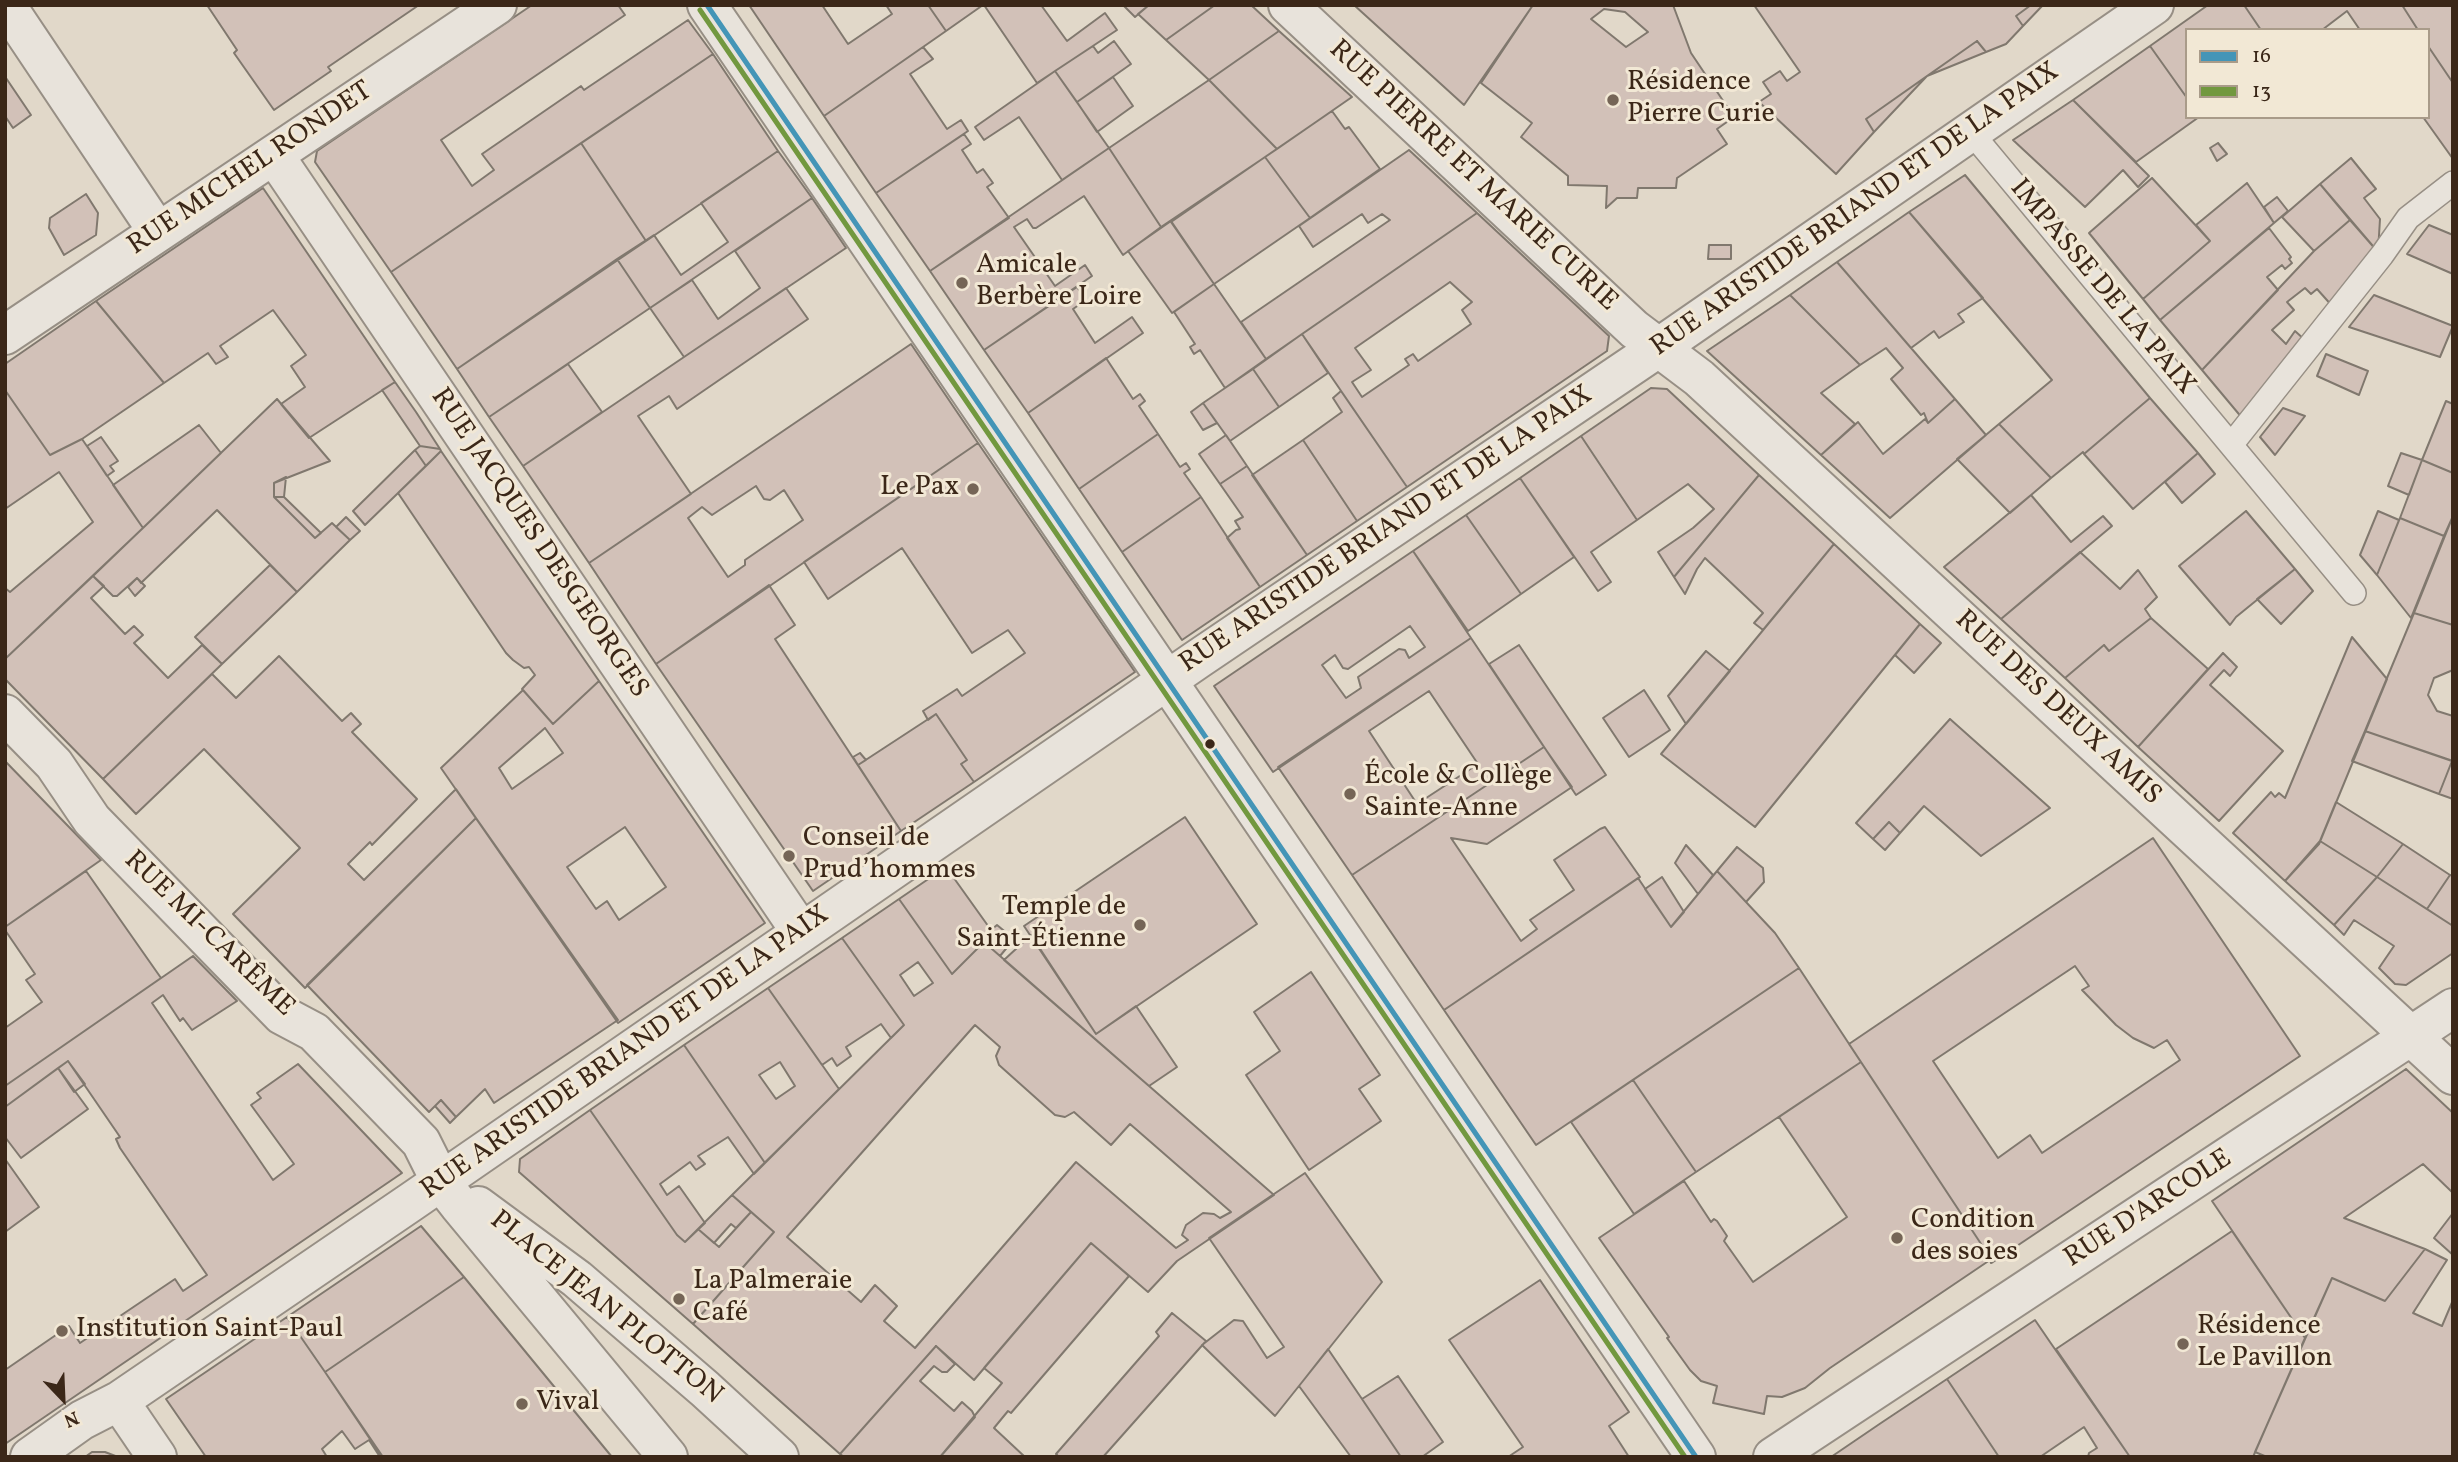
<!DOCTYPE html>
<html>
<head>
<meta charset="utf-8">
<style>
	body { margin:0 }
	#map { position:relative; width:2458px; height:1462px; overflow:hidden; background:#e1d8c9; font-family:Vollkorn,serif }
	canvas { display:block }
	.frame { position:absolute; inset:0; border:7px solid #3b2718; pointer-events:none }
	.legend { position:absolute; left:2185px; top:28px; width:245px; height:91px; box-sizing:border-box; background:#f2e8d5; border:2px solid #a99b89; margin:0; padding:9px 12px; list-style:none; font-size:21px; color:#3b2718 }
	.legend li { display:flex; align-items:center; gap:14px; height:35px }
	.legend b { width:35px; border:2px solid #a99b89 }
	.north { position:absolute; left:28px; top:1364px; width:70px; height:70px; -webkit-text-stroke:5px #f2e8d5; paint-order:stroke; rotate:157deg; font-size:19px; font-weight:700; line-height:28px; text-align:center; color:#3b2718 }
	.north::after { content:''; display:block; margin:auto; width:24px; height:32px; background:#3b2718; clip-path:polygon(50% 0,100% 100%,50% 72%,0 100%) }
</style>
</head>
<body>
<div id="map">
<canvas width="2458" height="1462"></canvas>
<div class="frame"></div>
<ul class="legend">
<li><b style="height:9px;background:#4495b7"></b>16</li>
<li><b style="height:9px;background:#72983f"></b>13</li>
</ul>
<div class="north">N</div>
</div>
<script>
const ctx = document.querySelector('canvas').getContext('2d');
ctx.lineJoin = 'round';
function paint(path, color) { ctx.fillStyle = color; ctx.fill(path, 'evenodd'); }
const poly = rows => new Path2D(rows.map(r => 'M' + r).join(''));
function strokePath(path, color, width, dash) { ctx.strokeStyle = color; ctx.lineWidth = width; ctx.lineCap = dash ? 'butt' : 'round'; ctx.setLineDash(dash || []); ctx.stroke(path); }
function label(font, color, halo, rows, align = 'center') {
  ctx.font = font + ' Vollkorn,serif'; ctx.lineWidth = 6; ctx.setLineDash([]); ctx.textBaseline = 'middle'; ctx.strokeStyle = halo; ctx.fillStyle = color; for (const [text, x, y, turn = 0] of rows) {
    ctx.save(); ctx.translate(x, y); ctx.rotate((+turn || 0) * Math.PI / 180); ctx.textAlign = isNaN(turn) ? turn : align; if (halo) ctx.strokeText(text, 0, 0); ctx.fillText(text, 0, 0); ctx.restore();
  }
}
const building = poly([
	[207,5,419,5,328,67,331,71,274,110,234,53,237,50,207,5],
	[532,5,618,5,625,15,441,140,472,186,494,170,482,154,581,86,584,90,688,20,713,54,391,272,315,162,317,151,532,5],
	[749,5,822,5,848,44,892,14,886,5,928,5,946,31,824,116,749,5],
	[928,5,983,5,946,31,928,5],
	[984,5,1041,5,1067,41,1105,13,1117,30,1037,83,984,5],
	[1123,5,1149,5,1135,17,1123,5],
	[1149,5,1215,5,1166,40,1138,14,1149,5],
	[1215,5,1251,5,1279,31,1209,80,1166,40,1215,5],
	[1354,5,1533,5,1464,105,1354,5],
	[1533,5,1673,5,1691,53,1734,117,1717,129,1727,144,1677,178,1676,188,1638,188,1637,198,1617,198,1606,208,1607,186,1568,185,1568,176,1521,137,1532,123,1481,83,1533,5],
	[1604,9,1625,12,1648,32,1626,47,1591,19,1604,9],
	[1754,5,2031,5,2016,16,2023,26,2006,44,1986,52,1977,41,1866,119,1874,132,1836,174,1759,102,1771,94,1763,82,1780,71,1787,81,1800,72,1754,5],
	[2031,5,2043,5,2023,26,2016,16,2031,5],
	[2208,5,2244,5,2261,30,2187,30,2187,98,2150,46,2208,5],
	[2244,5,2402,5,2418,30,2360,30,2347,11,2322,30,2261,30,2244,5],
	[2402,5,2453,5,2453,83,2428,46,2428,30,2418,30,2402,5],
	[1279,31,1352,97,1277,149,1209,80,1279,31],
	[1114,41,1131,64,1077,102,1055,71,1093,46,1098,53,1114,41],
	[1977,41,1986,52,1927,76,1977,41],
	[2150,46,2187,98,2187,117,2199,117,2136,162,2073,100,2150,46],
	[2428,46,2453,83,2453,159,2423,117,2428,117,2428,46],
	[923,47,933,59,910,74,947,129,961,120,968,131,876,193,824,116,923,47],
	[713,54,778,151,646,241,581,143,713,54],
	[1055,71,1109,148,1062,180,1019,117,984,140,975,127,1055,71],
	[1927,76,1874,132,1866,119,1927,76],
	[1113,77,1133,106,1097,132,1077,102,1113,77],
	[6,78,31,115,13,128,5,116,6,78],
	[1209,80,1277,149,1161,227,1109,148,1209,80],
	[2073,100,2149,176,2138,187,2123,170,2085,207,2013,140,2073,100],
	[1332,111,1345,129,1349,127,1380,169,1310,218,1265,157,1332,111],
	[964,134,971,144,962,150,977,173,983,169,993,183,987,187,1009,218,930,271,876,193,964,134],
	[581,143,646,241,457,369,391,272,581,143],
	[2218,143,2227,154,2217,161,2210,148,2218,143],
	[1109,148,1161,227,1123,255,1084,196,1036,228,1033,228,1027,219,1014,227,1055,286,1085,265,1092,276,984,350,930,271,1109,148],
	[1409,150,1477,213,1266,359,1241,322,1390,220,1382,214,1368,223,1362,214,1313,247,1299,226,1409,150],
	[778,151,812,198,650,308,617,259,654,235,681,275,728,242,701,203,778,151],
	[1265,157,1310,218,1214,284,1171,222,1265,157],
	[2351,158,2376,189,2364,198,2380,219,2378,252,2320,184,2351,158],
	[1965,175,2150,398,2084,454,2083,452,2051,478,1999,424,2052,380,1909,212,1965,175],
	[2152,178,2210,241,2143,299,2089,233,2152,178],
	[2247,183,2274,223,2160,320,2143,299,2210,241,2196,225,2247,183],
	[2320,184,2350,220,2314,251,2282,217,2320,184],
	[263,188,395,382,309,438,281,404,305,387,291,366,306,355,273,310,220,346,228,357,216,364,208,353,164,383,96,301,263,188],
	[86,194,98,213,96,235,64,255,49,228,50,218,86,194],
	[2277,197,2288,211,2274,223,2264,207,2277,197],
	[812,198,846,248,684,357,650,308,692,280,718,319,760,288,735,251,812,198],
	[1909,212,1983,298,1958,314,1964,322,1939,338,1934,331,1911,348,1837,262,1909,212],
	[1477,213,1609,336,1607,351,1407,487,1302,334,1477,213],
	[1450,282,1472,302,1462,310,1471,324,1418,361,1413,354,1405,359,1409,365,1362,397,1352,382,1371,370,1355,348,1450,282],
	[2350,220,2378,252,2334,308,2317,289,2311,294,2305,288,2287,302,2294,310,2272,330,2286,344,2295,331,2306,341,2243,419,2202,370,2314,251,2350,220],
	[1171,221,1214,284,1172,313,1128,251,1171,221],
	[2429,225,2453,235,2453,274,2407,254,2429,225],
	[2269,228,2291,257,2289,259,2292,263,2285,269,2282,265,2267,277,2278,290,2202,370,2160,320,2269,228],
	[1709,245,1731,245,1731,259,1708,259,1709,245],
	[617,259,650,308,489,417,457,369,617,259],
	[1837,262,1955,399,1928,423,1924,413,1921,415,1891,379,1903,368,1886,348,1860,365,1790,295,1837,262],
	[1214,284,1266,359,1225,388,1200,350,1194,354,1190,347,1195,344,1174,312,1214,284],
	[1077,287,1086,300,1073,309,1095,343,1132,317,1143,333,1028,413,984,350,1077,287],
	[786,288,808,319,677,409,669,396,638,416,691,494,589,563,523,466,786,288],
	[1790,295,1860,365,1821,393,1855,424,1821,455,1707,351,1790,295],
	[2374,295,2453,326,2440,357,2349,327,2374,295],
	[96,301,164,383,82,439,50,455,5,390,5,364,96,301],
	[1302,334,1328,373,1279,407,1253,369,1302,334],
	[911,344,978,443,656,664,589,563,911,344],
	[756,486,764,499,770,500,784,490,803,520,745,560,745,565,728,577,688,518,702,507,712,515,756,486],
	[2326,354,2368,371,2359,395,2317,376,2326,354],
	[1106,358,1133,399,1140,394,1145,401,1139,406,1158,434,1079,489,1028,413,1106,358],
	[568,364,602,412,523,466,489,417,568,364],
	[1253,369,1279,407,1230,441,1203,403,1253,369],
	[395,382,416,412,440,449,420,446,382,390,395,382],
	[1651,388,1667,389,1759,475,1674,577,1658,552,1693,528,1714,509,1688,484,1637,520,1581,436,1651,388],
	[5,390,50,455,82,439,143,528,5,659,5,588,10,592,93,522,59,472,5,509,5,390],
	[1341,391,1407,487,1357,521,1303,440,1342,412,1333,398,1341,391],
	[2150,398,2198,453,2133,509,2084,454,2150,398],
	[277,399,330,461,274,483,274,497,315,538,332,523,350,540,297,592,217,510,141,583,137,578,117,596,113,596,93,576,277,399],
	[1955,399,1986,435,1890,518,1821,455,1858,422,1883,454,1925,419,1928,423,1955,399],
	[2446,401,2453,404,2453,473,2422,460,2446,401],
	[1203,403,1217,423,1203,430,1191,412,1203,403],
	[2283,408,2305,416,2275,455,2260,437,2283,408],
	[1999,424,2051,478,2010,513,1957,459,1999,424],
	[199,425,221,453,143,528,113,485,199,425],
	[1158,434,1180,467,1186,463,1190,469,1184,473,1201,497,1122,552,1079,489,1158,434],
	[1226,435,1247,466,1220,484,1199,454,1226,435],
	[1581,436,1637,520,1591,552,1611,582,1598,591,1520,478,1581,436],
	[101,437,118,461,110,466,114,471,107,476,87,446,101,437],
	[1303,440,1357,521,1307,555,1252,475,1303,440],
	[978,443,1135,672,974,782,961,764,967,760,936,714,928,720,923,711,957,689,962,696,1025,653,1008,630,972,653,902,548,828,599,804,562,978,443],
	[420,446,440,449,441,451,426,466,415,450,420,446],
	[415,450,426,466,365,525,353,511,415,450],
	[441,451,599,681,553,724,522,689,535,675,529,667,524,668,513,660,506,653,398,493,441,451],
	[2198,453,2215,474,2182,503,2165,482,2198,453],
	[2401,453,2422,460,2409,495,2388,486,2401,453],
	[2422,460,2453,473,2453,516,2444,536,2400,518,2422,460],
	[1247,466,1307,555,1260,587,1227,538,1236,530,1240,529,1235,521,1243,517,1220,484,1247,466],
	[1759,475,1834,544,1763,630,1754,623,1763,613,1705,558,1697,569,1685,594,1674,577,1759,475],
	[286,477,284,497,274,497,274,483,286,477],
	[1520,478,1574,557,1521,594,1466,515,1520,478],
	[2031,495,2071,542,2103,516,2112,526,2001,619,1944,567,2031,495],
	[274,497,284,497,321,533,315,538,274,497],
	[1201,497,1260,587,1182,640,1122,552,1201,497],
	[2246,511,2295,569,2236,617,2230,625,2179,566,2246,511],
	[2378,511,2399,520,2377,575,2360,555,2378,511],
	[1466,515,1521,594,1468,631,1413,551,1466,515],
	[2453,516,2453,625,2414,613,2453,516],
	[346,517,360,531,350,540,336,527,346,517],
	[2400,518,2444,536,2411,618,2377,575,2400,518],
	[1834,544,1920,624,1755,827,1661,754,1834,544],
	[1413,551,1471,638,1273,772,1214,686,1413,551],
	[1410,626,1425,647,1409,658,1405,650,1399,649,1358,677,1361,688,1346,698,1322,665,1335,655,1343,668,1348,669,1410,626],
	[2080,552,2120,589,2138,570,2157,597,2145,609,2151,618,2109,651,2104,645,2065,678,2001,619,2080,552],
	[270,565,297,592,222,664,195,637,270,565],
	[2295,569,2313,591,2281,624,2257,599,2295,569],
	[93,576,104,586,91,598,125,634,134,626,143,635,134,643,168,678,202,645,222,664,103,779,5,679,5,659,93,576],
	[137,578,145,586,135,596,128,587,137,578],
	[769,585,795,625,775,639,901,831,813,891,656,664,769,585],
	[2414,613,2453,625,2453,670,2434,678,2428,695,2437,711,2453,716,2453,761,2365,731,2414,613],
	[2151,618,2208,669,2138,747,2065,678,2104,645,2109,651,2151,618],
	[1920,624,1941,643,1914,673,1895,655,1920,624],
	[2352,637,2387,679,2319,844,2285,881,2233,833,2271,792,2275,797,2279,793,2285,798,2352,637],
	[1471,638,1544,747,1352,875,1278,767,1471,638],
	[1429,691,1478,764,1417,804,1369,731,1429,691],
	[1519,645,1606,775,1576,795,1489,664,1519,645],
	[1706,651,1730,671,1686,724,1668,696,1706,651],
	[2223,653,2237,667,2230,676,2224,670,2210,685,2283,751,2219,821,2138,747,2223,653],
	[279,656,342,721,351,713,361,724,352,732,417,799,372,845,370,842,348,864,364,880,456,789,476,818,305,988,233,914,300,848,204,749,136,814,103,779,212,674,236,698,279,656],
	[599,681,765,923,618,1023,441,768,523,690,553,724,599,681],
	[545,728,563,753,512,789,499,768,545,728],
	[625,827,666,887,619,920,607,901,596,909,567,867,625,827],
	[1644,690,1670,730,1629,757,1603,718,1644,690],
	[936,714,967,760,961,764,974,782,901,831,858,765,936,714],
	[1950,719,2050,808,1981,856,1924,806,1900,833,1889,822,1873,839,1856,823,1950,719],
	[2365,731,2452,761,2439,794,2352,761,2365,731],
	[1544,747,1572,787,1487,844,1451,838,1521,941,1537,929,1530,920,1574,890,1554,860,1600,829,1605,827,1640,877,1444,1010,1352,875,1544,747],
	[860,753,866,760,858,765,853,757,860,753],
	[5,761,101,860,5,927,5,761],
	[2452,761,2453,761,2453,799,2439,794,2452,761],
	[2336,802,2403,844,2377,877,2320,841,2336,802],
	[1185,817,1257,924,1096,1034,1024,926,1185,817],
	[476,818,618,1020,494,1103,485,1089,456,1117,441,1100,429,1112,307,985,476,818],
	[1889,822,1900,833,1885,850,1873,839,1889,822],
	[2153,838,2300,1056,1993,1262,1849,1044,2153,838],
	[2075,966,2089,986,2082,990,2116,1025,2133,1038,2154,1048,2167,1040,2180,1060,2042,1153,2030,1135,1998,1158,1933,1061,2075,966],
	[2320,841,2377,877,2334,925,2285,881,2320,841],
	[2403,844,2450,875,2427,909,2377,877,2403,844],
	[1686,845,1713,875,1698,894,1675,863,1686,845],
	[1737,847,1763,868,1764,882,1746,902,1717,871,1737,847],
	[946,867,991,930,997,925,1014,939,1000,956,984,942,952,974,899,899,946,867],
	[86,871,161,978,5,1086,5,1028,42,1002,26,980,35,974,5,930,5,927,86,871],
	[1717,871,1775,933,1799,968,1536,1145,1444,1010,1638,878,1671,927,1717,871],
	[2450,875,2453,876,2453,926,2427,909,2450,875],
	[1662,877,1684,912,1671,927,1645,889,1662,877],
	[2377,877,2453,926,2453,953,2406,985,2395,984,2379,968,2394,946,2354,920,2344,935,2334,925,2377,877],
	[899,899,952,974,984,942,1274,1195,1177,1261,1148,1292,1091,1243,974,1380,936,1346,840,1454,693,1324,774,1232,732,1195,904,1025,842,938,899,899],
	[918,962,933,983,914,996,900,975,918,962],
	[975,1025,1000,1047,996,1056,999,1065,1055,1115,1065,1117,1074,1112,1111,1145,1130,1124,1231,1212,1220,1218,1214,1214,1203,1213,1186,1225,1182,1235,1188,1240,1176,1248,1076,1162,915,1348,884,1321,897,1306,875,1285,861,1302,787,1237,975,1025],
	[1031,935,1096,1034,1136,1006,1177,1067,1149,1086,1004,960,1031,935],
	[842,938,904,1025,891,1038,881,1024,846,1047,851,1056,837,1066,832,1058,822,1065,768,988,842,938],
	[193,956,237,1001,192,1030,183,1018,180,1021,163,995,152,1003,273,1180,294,1164,251,1105,261,1098,257,1093,298,1064,402,1173,5,1444,5,1370,69,1326,80,1343,175,1279,183,1291,207,1275,120,1148,116,1139,120,1137,68,1061,5,1107,5,1086,193,956],
	[1799,968,1861,1062,1696,1172,1633,1080,1799,968],
	[1311,972,1380,1075,1359,1089,1381,1121,1309,1170,1246,1075,1280,1051,1254,1012,1311,972],
	[768,988,839,1089,765,1163,684,1045,768,988],
	[780,1062,795,1086,776,1099,759,1075,780,1062],
	[684,1045,765,1163,754,1174,728,1137,698,1156,705,1164,696,1170,690,1162,660,1184,667,1195,679,1186,705,1223,685,1242,677,1235,590,1110,684,1045],
	[68,1061,85,1084,74,1092,58,1068,68,1061],
	[1861,1062,1993,1262,1991,1263,1990,1260,1830,1368,1805,1388,1782,1397,1767,1396,1764,1414,1713,1403,1717,1386,1701,1381,1690,1370,1667,1338,1669,1337,1599,1238,1684,1181,1711,1222,1714,1219,1717,1221,1727,1236,1724,1241,1753,1282,1847,1217,1779,1117,1861,1062],
	[58,1068,88,1109,21,1158,5,1137,5,1107,58,1068],
	[2406,1069,2453,1113,2453,1193,2423,1164,2344,1218,2425,1249,2385,1301,2332,1278,2305,1338,2212,1201,2406,1069],
	[1633,1080,1696,1172,1634,1214,1571,1122,1633,1080],
	[441,1100,456,1117,450,1123,435,1106,441,1100],
	[590,1110,677,1235,685,1242,698,1229,719,1247,751,1212,774,1232,693,1324,519,1172,520,1159,590,1110],
	[5,1159,39,1207,5,1232,5,1159],
	[1305,1173,1382,1282,1275,1416,1202,1345,1234,1320,1243,1321,1267,1358,1284,1347,1209,1238,1305,1173],
	[732,1195,751,1212,736,1228,731,1224,714,1243,698,1229,732,1195],
	[2453,1213,2453,1255,2434,1238,2453,1213],
	[421,1226,464,1277,325,1372,287,1317,421,1226],
	[2232,1231,2305,1338,2253,1457,2130,1457,2056,1349,2232,1231],
	[1091,1243,1129,1276,1011,1413,1008,1411,994,1428,1025,1457,940,1457,1002,1383,984,1368,1091,1243],
	[2425,1249,2447,1260,2413,1313,2442,1326,2453,1300,2453,1457,2267,1457,2255,1452,2332,1278,2385,1301,2425,1249],
	[464,1277,612,1457,382,1457,325,1372,464,1277],
	[1540,1280,1629,1412,1609,1426,1629,1457,1508,1457,1523,1447,1449,1340,1540,1280],
	[1172,1313,1206,1341,1103,1457,1059,1457,1056,1454,1159,1336,1156,1332,1172,1313],
	[287,1317,325,1372,383,1457,380,1457,369,1440,355,1449,342,1431,322,1449,327,1457,206,1457,166,1399,287,1317],
	[2035,1320,2050,1342,2130,1457,2088,1457,2089,1453,2097,1448,2084,1427,2040,1457,1999,1457,1947,1379,2035,1320],
	[936,1346,955,1364,947,1372,942,1372,934,1366,920,1381,954,1411,962,1402,972,1411,975,1417,940,1457,844,1457,840,1454,936,1346],
	[1328,1349,1362,1399,1401,1457,1351,1457,1299,1386,1328,1349],
	[1398,1376,1443,1442,1422,1457,1401,1457,1362,1399,1398,1376],
	[1947,1379,1999,1457,1831,1457,1881,1423,1947,1379],
	[92,1452,105,1452,118,1457,85,1457,92,1452]
]);
paint(building, '#d2c1b8');
strokePath(building, '#80786e', 2);
const service = poly([
	[1970,131,2354,593],
	[2231,445,2382,255,2408,218,2453,183]
]);
const minor = poly([
	[6,5,158,232],
	[707,5,1696,1457],
	[1288,5,1634,329,1699,378,2453,1075],
	[274,155,801,932],
	[5,335,497,5],
	[5,714,54,764,92,820,282,1015,314,1032,421,1142,441,1182,459,1205,668,1457],
	[478,1206,577,1279,705,1389,779,1457],
	[119,1401,157,1457],
	[30,1457,82,1420,119,1401,411,1202,1198,659,1658,348,2154,5],
	[1773,1457,2453,1008]
]);
strokePath(service, '#978f85', 26);
strokePath(minor, '#978f85', 42);
strokePath(service, '#e8e3db', 23);
strokePath(minor, '#e8e3db', 38);
strokePath(poly([
	[707,5,1696,1457]
]), '#4495b7', 5);
strokePath(poly([
	[700,10,1685,1457]
]), '#72983f', 5);
for (const [x, y, r, color] of [
	[1613,100,7,"#756556"],
	[962,283,7,"#756556"],
	[973,489,7,"#756556"],
	[1210,744,6,"#3b2718"],
	[1350,794,7,"#756556"],
	[789,856,7,"#756556"],
	[1140,925,7,"#756556"],
	[1897,1238,7,"#756556"],
	[679,1299,7,"#756556"],
	[62,1331,7,"#756556"],
	[2183,1344,7,"#756556"],
	[522,1404,7,"#756556"]
]) { const dot = new Path2D(); dot.arc(x, y, r, 0, 2 * Math.PI); ctx.fillStyle = color; ctx.fill(dot); strokePath(dot, '#f2e8d5', 2.5); }
label('28px', '#3b2718', '#f2e8d5', [
	["Résidence",1627,84],
	["Pierre Curie",1627,116],
	["Amicale",976,267],
	["Berbère Loire",976,299],
	["Le Pax",959,489,"right"],
	["École & Collège",1364,778],
	["Sainte-Anne",1364,810],
	["Conseil de",803,840],
	["Prud’hommes",803,872],
	["Temple de",1126,909,"right"],
	["Saint-Étienne",1126,941,"right"],
	["Condition",1911,1222],
	["des soies",1911,1254],
	["La Palmeraie",693,1283],
	["Café",693,1315],
	["Résidence",2197,1328],
	["Le Pavillon",2197,1360],
	["Institution Saint-Paul",76,1331],
	["Vival",536,1404]
], 'left');
label('28px', '#3b2718', '#f2e8d5', [
	["RUE MICHEL RONDET",251,170,-34],
	["RUE PIERRE ET MARIE CURIE",1472,177,43],
	["RUE ARISTIDE BRIAND ET DE LA PAIX",1856,211,-35],
	["IMPASSE DE LA PAIX",2101,288,50],
	["RUE ARISTIDE BRIAND ET DE LA PAIX",1387,531,-34],
	["RUE JACQUES DESGEORGES",538,544,56],
	["RUE DES DEUX AMIS",2057,709,43],
	["RUE MI-CARÊME",208,935,44],
	["RUE ARISTIDE BRIAND ET DE LA PAIX",626,1054,-35],
	["RUE D'ARCOLE",2149,1210,-33],
	["PLACE JEAN PLOTTON",605,1309,39]
]);
</script>
</body>
</html>
